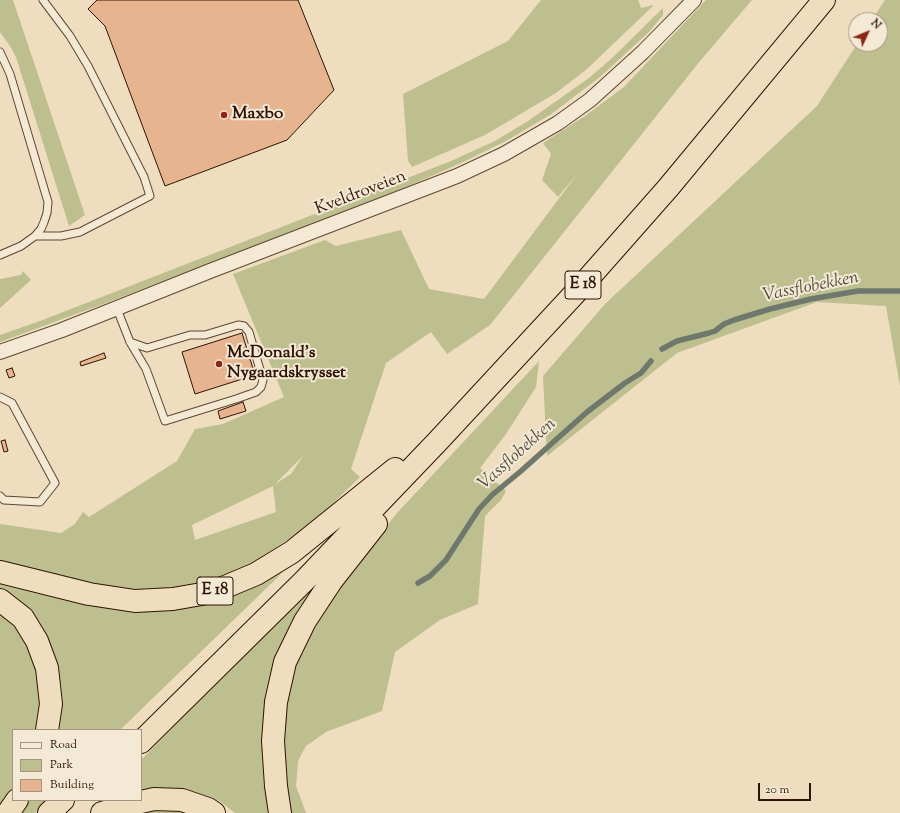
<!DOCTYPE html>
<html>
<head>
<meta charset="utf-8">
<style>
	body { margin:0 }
	#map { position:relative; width:900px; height:813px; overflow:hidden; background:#eeddbe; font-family:"Sorts Mill Goudy",serif }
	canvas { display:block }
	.legend { position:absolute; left:12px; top:729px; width:130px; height:72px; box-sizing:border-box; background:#f4e9d5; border:1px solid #a69381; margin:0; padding:5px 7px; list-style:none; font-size:12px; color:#311303 }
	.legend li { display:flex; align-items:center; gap:8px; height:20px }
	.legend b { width:20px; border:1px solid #a69381 }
	.north { position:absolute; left:848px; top:12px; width:40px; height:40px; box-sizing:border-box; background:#f4e9d5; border:1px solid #a69381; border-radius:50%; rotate:46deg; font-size:11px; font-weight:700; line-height:16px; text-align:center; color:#311303 }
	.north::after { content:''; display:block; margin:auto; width:14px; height:18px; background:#8f2418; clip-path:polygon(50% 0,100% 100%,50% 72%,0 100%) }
	.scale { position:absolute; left:758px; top:783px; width:53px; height:18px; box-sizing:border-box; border:2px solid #311303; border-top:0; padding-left:5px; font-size:12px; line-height:14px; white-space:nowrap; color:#311303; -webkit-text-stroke:3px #f4e9d5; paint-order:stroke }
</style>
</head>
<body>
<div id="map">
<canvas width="900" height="813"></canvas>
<ul class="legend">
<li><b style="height:5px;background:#f4e9d5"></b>Road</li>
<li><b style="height:11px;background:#bebf8e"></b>Park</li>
<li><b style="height:11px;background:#e7b490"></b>Building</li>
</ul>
<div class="north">N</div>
<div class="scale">20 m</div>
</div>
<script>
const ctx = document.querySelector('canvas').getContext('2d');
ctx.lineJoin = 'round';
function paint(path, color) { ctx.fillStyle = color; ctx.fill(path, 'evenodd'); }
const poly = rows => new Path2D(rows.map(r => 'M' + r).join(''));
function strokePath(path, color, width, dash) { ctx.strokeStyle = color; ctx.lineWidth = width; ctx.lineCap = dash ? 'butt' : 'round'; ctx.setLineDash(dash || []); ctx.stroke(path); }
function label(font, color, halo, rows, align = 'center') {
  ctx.font = font + ' "Sorts Mill Goudy",serif'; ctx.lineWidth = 4; ctx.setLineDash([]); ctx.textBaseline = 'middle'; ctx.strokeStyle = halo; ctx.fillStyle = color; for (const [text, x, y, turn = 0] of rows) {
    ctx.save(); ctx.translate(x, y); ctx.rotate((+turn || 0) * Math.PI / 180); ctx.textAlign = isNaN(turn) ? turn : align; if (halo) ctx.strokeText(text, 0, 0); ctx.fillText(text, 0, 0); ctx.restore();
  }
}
paint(poly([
	[0,0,13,0,85,215,69,226,16,57,10,46,0,32],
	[541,0,638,0,641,8,654,5,587,69,556,93,485,135,412,167,408,161,403,94,508,41],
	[706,0,752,0,700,61,490,325,447,354,431,332,386,363,351,469,360,477,312,524,244,568,211,580,185,587,142,589,109,589,0,561,0,524,61,533,75,524,83,512,89,517,177,461,195,429,223,424,284,397,233,274,325,240,336,246,401,230,429,289,484,299,578,173,558,197,542,180,551,154,543,143,585,116,624,87],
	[303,456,291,474,275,484],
	[273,486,276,512,195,540,192,525],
	[885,0,900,0,900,386,886,306,817,302,677,353,547,456,543,376,605,304,817,106,857,44,880,44,880,20,872,20],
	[663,8,663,15,649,32,600,77,550,115,506,141,461,163,395,192,106,303,0,342,0,335,40,321,451,161,495,141,528,121,589,78,611,59],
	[23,271,31,280,0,308,0,279,21,275],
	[539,361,536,387,506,434,480,468,506,491,501,500,485,516,478,604,440,620,395,652,382,711,326,732,306,746,298,761,296,786,306,813,290,813,283,768,285,725,289,693,299,651,331,595,397,513],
	[298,554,277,578,120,730,56,730,60,701,0,590,0,578,138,605],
	[328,570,280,652,272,813,235,813,218,800,190,791,147,788,141,790,141,760],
	[0,612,13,622,26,638,44,679,40,730,13,730,13,791,0,812],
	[26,800,48,800,35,813,16,813],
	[155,809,181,810,190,813,126,813]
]), '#bebf8e');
strokePath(poly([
	[662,349,677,341,709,333,715,331,724,324,734,320,770,309,811,299,858,291,900,291],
	[418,583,430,576,446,560,479,509,492,495,521,471,587,412,625,383,641,373,651,361]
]), '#6f786d', 5.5);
const building = poly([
	[97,0,298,0,334,90,287,140,165,186,105,26,88,9,97,0],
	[242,333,255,375,195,394,182,352,242,333],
	[104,353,106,358,81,366,80,362,104,353],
	[12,368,15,376,9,378,6,370,12,368],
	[243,402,246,411,220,419,218,411,243,402],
	[5,440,8,451,4,452,1,441,5,440]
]);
paint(building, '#e7b490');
strokePath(building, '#311303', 1);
const lane = poly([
	[0,52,10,74,48,202,47,213,44,222,41,229,35,236,21,246,0,255],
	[35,236,61,236,80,232,150,196,144,177,88,66,70,36,43,0],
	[117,309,130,342,146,369,165,421,236,399,256,392,261,387,263,380,249,332,244,326,238,325,205,335,190,335,147,348,130,342],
	[0,397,12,403,55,483,40,502,4,500,0,496]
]);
const street = poly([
	[0,352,62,330,210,271,457,176,504,154,558,123,590,100,643,52,694,0]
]);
const highway = poly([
	[0,572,89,594,135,601,173,599,213,592,256,574,292,552,395,469],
	[0,600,23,618,37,641,47,668,51,704,47,730],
	[141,742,304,581,438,441,578,290,668,188,824,0],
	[8,813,17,800],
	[49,813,63,800],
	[102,813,128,805,154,799,182,800,208,809,214,813],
	[280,813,276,786,273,741,276,702,285,662,305,621,332,580,376,524]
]);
strokePath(lane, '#604632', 9);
strokePath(street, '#604632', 16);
strokePath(highway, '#311303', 24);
strokePath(lane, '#f4e9d5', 7);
strokePath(street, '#f4e9d5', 14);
strokePath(highway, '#eeddbe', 22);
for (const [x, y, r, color] of [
	[224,115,4,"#8f2418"],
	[219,364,4,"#8f2418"]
]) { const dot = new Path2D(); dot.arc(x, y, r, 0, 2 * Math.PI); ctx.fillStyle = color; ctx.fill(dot); strokePath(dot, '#f4e9d5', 1.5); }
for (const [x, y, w] of [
	[583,285,36],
	[215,591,36]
]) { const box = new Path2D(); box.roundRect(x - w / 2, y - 14, w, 28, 3); ctx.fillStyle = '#f4e9d5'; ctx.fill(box); strokePath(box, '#311303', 1); }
label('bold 16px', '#311303', null, [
	["E 18",583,285],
	["E 18",215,591]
]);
label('bold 17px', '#311303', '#f4e9d5', [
	["Maxbo",232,115],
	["McDonald's",227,354],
	["Nygaardskrysset",227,374]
], 'left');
label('17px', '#311303', '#f4e9d5', [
	["Kveldroveien",361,194,-21]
]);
label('italic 18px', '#554e41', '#f4e9d5', [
	["Vassflobekken",811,288,-11],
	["Vassflobekken",518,455,-42]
]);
</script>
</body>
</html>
